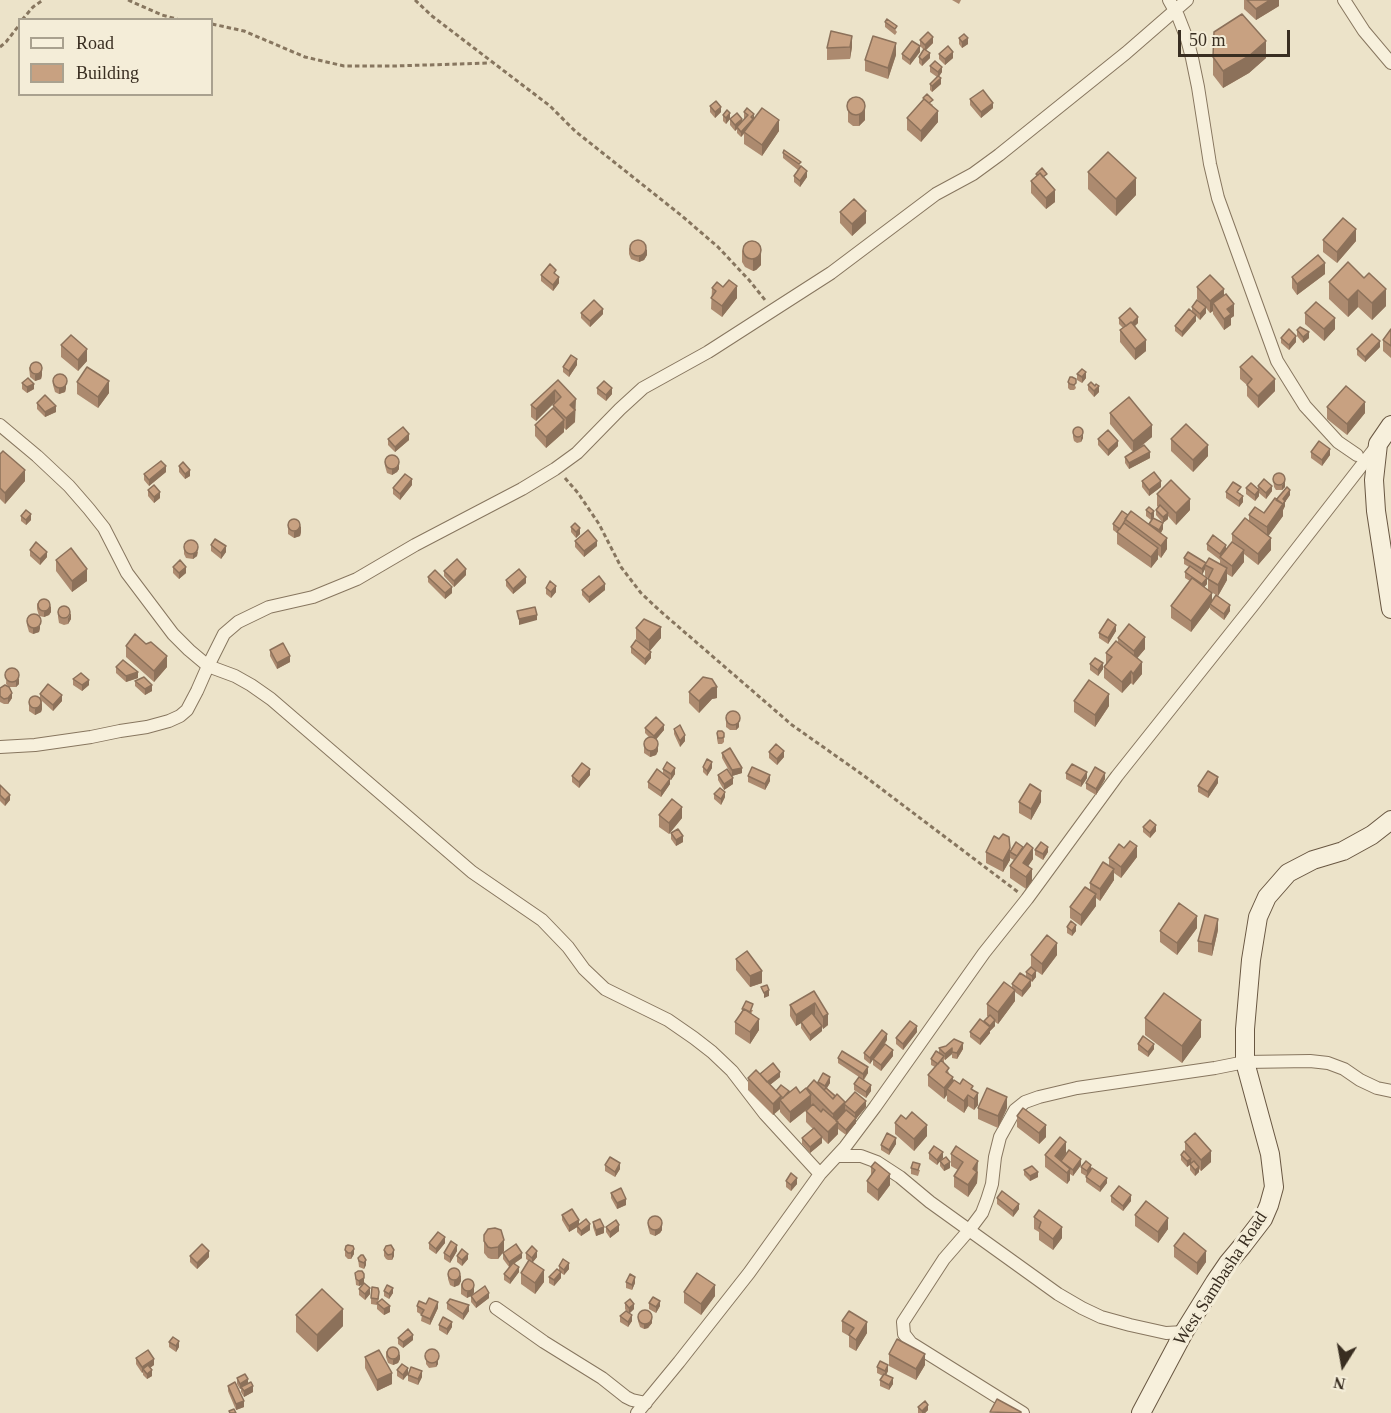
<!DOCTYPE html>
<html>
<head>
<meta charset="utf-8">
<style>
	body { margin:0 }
	#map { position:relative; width:1391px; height:1413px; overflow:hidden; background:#ece3c9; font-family:"Times New Roman",serif }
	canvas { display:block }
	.legend { position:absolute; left:18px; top:18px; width:195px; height:78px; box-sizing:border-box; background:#f4edd8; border:2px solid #a9a18f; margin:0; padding:8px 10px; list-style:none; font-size:18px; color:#392e21 }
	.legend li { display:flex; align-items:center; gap:12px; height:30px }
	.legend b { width:30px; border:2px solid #a9a18f }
	.north { position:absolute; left:1313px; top:1335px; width:60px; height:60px; -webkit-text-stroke:4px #f4edd8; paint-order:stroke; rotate:191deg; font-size:16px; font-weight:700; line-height:24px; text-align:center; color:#392e21 }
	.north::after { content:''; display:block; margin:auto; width:21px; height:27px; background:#392e21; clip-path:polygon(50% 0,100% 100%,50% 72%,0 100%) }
	.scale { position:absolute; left:1178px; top:30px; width:112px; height:27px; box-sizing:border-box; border:3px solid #392e21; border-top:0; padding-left:8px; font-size:18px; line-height:21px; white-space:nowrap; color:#392e21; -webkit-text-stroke:4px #f4edd8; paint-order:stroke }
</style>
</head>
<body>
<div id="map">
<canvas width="1391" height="1413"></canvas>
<ul class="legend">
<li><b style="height:8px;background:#f7f0dc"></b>Road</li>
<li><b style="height:16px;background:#c8a181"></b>Building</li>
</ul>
<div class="north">N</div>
<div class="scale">50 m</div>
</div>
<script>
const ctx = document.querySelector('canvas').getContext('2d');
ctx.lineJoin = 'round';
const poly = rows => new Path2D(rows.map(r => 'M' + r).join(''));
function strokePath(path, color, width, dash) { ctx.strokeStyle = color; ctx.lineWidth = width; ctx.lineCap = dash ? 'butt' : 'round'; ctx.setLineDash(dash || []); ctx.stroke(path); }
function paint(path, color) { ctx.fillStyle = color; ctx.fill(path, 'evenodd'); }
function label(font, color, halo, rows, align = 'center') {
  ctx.font = font + ' "Times New Roman",serif'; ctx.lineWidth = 6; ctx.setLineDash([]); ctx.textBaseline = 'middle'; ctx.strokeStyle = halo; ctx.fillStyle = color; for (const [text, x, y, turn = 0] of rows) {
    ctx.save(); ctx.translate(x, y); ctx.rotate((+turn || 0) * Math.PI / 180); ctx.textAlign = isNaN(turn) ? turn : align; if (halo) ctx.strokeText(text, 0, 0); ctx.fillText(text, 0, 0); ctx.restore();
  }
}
const street = poly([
	[1169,0,1178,16,1187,39,1192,58,1198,87,1210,164,1218,198,1277,361,1305,406,1338,442,1357,455],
	[1344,0,1364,31,1391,63],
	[0,425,37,456,69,486,89,509,104,528,127,573,173,634,189,650,208,666,235,676,251,685,271,699,472,872,542,920,568,947,584,969,605,989,668,1020,694,1038,712,1052,732,1071,765,1114,820,1174],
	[0,747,35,745,91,737,120,731,147,727,169,721,180,716,187,710,197,691,208,666,224,634,238,622,269,607,313,597,357,579,415,545,522,489,555,469,577,453,620,409,643,388,708,352,831,273,936,194,973,174,999,155,1126,53,1187,0],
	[837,1156,861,1156,877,1162,900,1177,930,1202,1058,1294,1082,1308,1101,1317,1130,1325,1166,1333,1184,1332],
	[496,1308,544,1342,602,1378,626,1397,632,1400,646,1403],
	[637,1413,679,1362,749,1273,820,1174,845,1147,875,1107,984,953,1027,899,1117,776,1254,604,1376,447],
	[1023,1413,911,1343,904,1334,903,1322,944,1259,970,1229,982,1213,987,1200,992,1184,995,1157,1000,1137,1015,1110,1025,1102,1039,1097,1077,1088,1215,1068,1245,1062,1310,1061,1328,1063,1344,1069,1360,1080,1377,1088,1391,1091]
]);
const secondary = poly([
	[1391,425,1378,444,1374,480,1376,511,1391,609],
	[1141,1413,1184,1332,1215,1282,1228,1263,1243,1245,1263,1219,1269,1205,1274,1187,1270,1154,1245,1062,1245,1029,1251,960,1258,917,1267,897,1288,873,1313,860,1343,851,1372,835,1391,820]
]);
strokePath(street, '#87765f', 14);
strokePath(secondary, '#695742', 20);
strokePath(poly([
	[128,0,162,15,180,20],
	[415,0,432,16,550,106,575,131,682,216,718,247,749,280,765,300],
	[22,20,33,7,43,0],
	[212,24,244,31,305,57,344,66,394,66,490,63],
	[0,47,6,42,20,24],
	[565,478,578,493,599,524,621,567,641,593,659,610,792,725,863,775,1018,892]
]), '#87765f', 3, [4.5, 3]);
strokePath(street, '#f7f0dc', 12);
strokePath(secondary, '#f7f0dc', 18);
paint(poly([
	[952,0,961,0,959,4],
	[1244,0,1279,0,1279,6,1256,20,1244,9],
	[887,19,897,32,895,35,885,27,885,22],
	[959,38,968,44,962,48,959,44],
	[920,40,933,43,926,50,930,58,922,66,919,63,919,57,924,50,920,46],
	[852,47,850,59,827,60,827,48],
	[920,52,910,65,902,59,902,54],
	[939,54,953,58,945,65,939,59],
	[896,55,888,79,865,71,865,60],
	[1213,57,1266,58,1249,73,1223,88,1213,75],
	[930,66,942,72,939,76,941,84,932,92,930,90,930,84,937,77,930,72],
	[923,98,933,105,932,106,938,122,921,142,907,130,907,118,923,100],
	[970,99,993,108,981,118,970,105],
	[848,102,865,120,859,126,853,126,848,122],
	[710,106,721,112,715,118,710,112],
	[744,112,754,118,779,131,762,156,744,144,744,134,741,137,737,133,737,129,735,131,730,125,730,119,726,124,723,121,723,115,730,119,742,122,745,119,744,118],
	[784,150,801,166,807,177,800,187,794,182,794,176,798,170,783,158,783,153],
	[1088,172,1136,195,1116,216,1088,189],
	[1036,174,1047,180,1055,202,1046,209,1031,193,1031,181,1036,177],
	[840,212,866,223,852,236,840,223],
	[1323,240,1356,241,1337,263,1323,252],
	[629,248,647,255,644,260,639,262,631,259,629,254],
	[742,250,761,265,756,270,753,271,745,267,742,262],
	[1348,262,1386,306,1372,320,1358,307,1348,317,1329,299,1329,282],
	[1325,274,1297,295,1292,288,1292,277],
	[541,275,556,275,559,283,553,291,541,281],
	[1197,287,1224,295,1234,316,1231,318,1231,325,1224,330,1213,314,1213,311,1210,313,1206,308,1206,313,1200,320,1196,316,1196,321,1182,337,1175,331,1175,326,1192,312,1192,307,1202,304,1197,299],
	[712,288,737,298,722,317,711,309],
	[581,313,603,314,590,327,581,318],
	[1305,313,1335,329,1324,341,1305,324],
	[1119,318,1138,323,1135,326,1146,351,1135,360,1120,342,1120,330,1123,328,1119,324],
	[1391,329,1391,358,1383,351,1383,340],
	[1297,330,1309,338,1303,343,1297,336],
	[1281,338,1296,342,1289,350,1281,343],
	[61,345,87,361,78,371,61,357],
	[1380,347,1365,362,1357,355,1357,349],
	[577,365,569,377,563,372,563,367],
	[29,367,42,375,41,379,35,381,30,377],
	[1240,367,1275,391,1258,408,1247,396,1247,385,1240,379],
	[1077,374,1086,378,1082,383,1077,380],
	[1072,377,1076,388,1074,390,1070,390,1068,388,1068,382],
	[53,380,66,388,65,392,59,394,55,392,53,385],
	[558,380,576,410,575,411,575,422,566,430,564,428,564,432,546,448,535,436,535,425,553,409,553,405,555,402,536,421,531,417,531,405],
	[77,382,109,393,98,408,77,394],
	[22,383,34,389,27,393,22,389],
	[1088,385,1099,392,1094,397,1088,390],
	[597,388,612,394,606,401,597,394],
	[37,403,56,412,45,417,37,409],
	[1327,407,1365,413,1347,435,1327,419],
	[1110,413,1152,437,1137,449,1150,458,1129,469,1125,463,1125,457,1133,452,1110,424],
	[1073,431,1083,438,1081,442,1077,443,1074,441,1073,437],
	[388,439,409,440,395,452,388,445],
	[1098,439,1118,446,1108,456,1098,445],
	[1171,439,1208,456,1193,472,1171,451],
	[1311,452,1330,455,1322,466,1311,458],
	[0,454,25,481,5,504,0,499],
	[385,460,399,469,397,472,392,475,387,473,385,466],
	[179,466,190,476,185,479,179,472],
	[166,472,149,486,144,480,144,474],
	[1273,477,1285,487,1282,490,1276,490,1274,487],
	[1142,481,1161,487,1149,496,1142,487],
	[412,485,400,500,393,494,393,488],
	[1258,486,1272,491,1266,499,1259,493,1259,496,1255,501,1246,494,1246,488,1258,488],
	[148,490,160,498,154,503,148,496],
	[1226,492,1241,493,1240,494,1243,502,1239,507,1226,498],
	[1157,494,1190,510,1176,525,1168,516,1168,519,1163,523,1156,515,1156,510,1158,507,1157,506],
	[1290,495,1285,502,1285,506,1283,510,1283,516,1268,536,1271,550,1258,565,1244,554,1244,562,1232,577,1227,574,1227,580,1218,596,1211,592,1212,601,1230,611,1224,620,1210,609,1210,607,1191,632,1171,618,1171,606,1190,581,1185,578,1185,572,1189,567,1184,564,1184,558,1206,563,1220,564,1220,560,1207,550,1207,544,1226,549,1232,542,1232,534,1249,522,1249,515,1264,513,1276,500],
	[1205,569,1205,576,1208,578,1208,590,1204,587,1207,584,1202,575],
	[1146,510,1154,517,1153,518,1163,529,1161,533,1167,549,1161,558,1158,555,1158,559,1151,568,1117,544,1117,533,1113,530,1113,524,1128,515,1149,524,1153,518,1151,520,1146,516],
	[21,516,31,520,26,525,21,521],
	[288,524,301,532,300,536,294,538,288,534],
	[571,527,580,534,576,538,571,532],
	[575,541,597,546,584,557,575,547],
	[184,543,198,552,197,556,193,559,186,558,184,554],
	[211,545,226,552,221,559,211,551],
	[30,550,47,557,40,565,30,556],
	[56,560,87,581,72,592,56,571],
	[173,567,186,573,179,579,173,573],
	[444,571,466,575,454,587,444,576],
	[428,577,452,593,445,599,428,582],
	[506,580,526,583,513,594,506,586],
	[546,588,556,592,551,598,546,594],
	[582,590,605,590,589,603,582,595],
	[37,603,51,612,49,615,44,617,39,616,37,609],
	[58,611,71,619,68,624,64,625,59,623,58,617],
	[27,620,40,628,39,632,33,634,29,632,27,625],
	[636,628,661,638,649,651,651,658,645,665,631,653,631,647,640,643,636,639],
	[1116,631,1108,644,1099,638,1099,633],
	[1118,638,1145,649,1137,658,1142,674,1133,685,1131,683,1122,693,1104,678,1104,667,1106,664,1106,653,1118,643],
	[126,646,167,667,154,682,126,657],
	[270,650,290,662,277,669,270,656],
	[1090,664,1103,669,1098,676,1090,670],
	[116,667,138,678,126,682,116,673],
	[7,671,19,684,16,687,10,687,12,698,8,704,4,704,0,702,0,688,9,687,6,684],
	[73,679,89,685,82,691,73,685],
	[135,681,152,691,145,695,135,686],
	[689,692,717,698,712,699,699,713,689,703],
	[40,694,62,701,53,711,42,701,42,709,41,712,35,715,29,711,29,700,40,697],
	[1074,701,1109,706,1095,727,1074,712],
	[739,715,739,727,736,730,730,730,726,727,726,716],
	[645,728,664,730,656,739,658,751,656,755,650,757,644,753,644,747,650,738,645,733],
	[674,729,685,741,680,747,674,734],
	[717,733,724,733,724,742,722,744,718,744,717,739],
	[769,752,784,757,777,765,769,758],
	[722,753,742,773,732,776,722,758],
	[703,767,712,768,707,776,703,772],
	[663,769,675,774,671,780,670,779,670,784,661,797,648,788,648,782,663,773],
	[1066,773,1087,778,1081,787,1066,779],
	[590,775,579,788,572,782,572,776],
	[718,775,733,784,724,790,718,780],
	[748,776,770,781,765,790,748,782],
	[1105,779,1096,795,1086,789,1086,783],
	[1218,783,1208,798,1198,792,1198,786],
	[0,785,10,800,5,806,0,801],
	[714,794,725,797,721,805,714,799],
	[1019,802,1041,802,1031,820,1019,813],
	[659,815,682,818,669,834,659,827],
	[1143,827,1156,831,1150,838,1143,832],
	[671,833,683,842,676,846,671,839],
	[1023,847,1033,859,1028,866,1032,881,1026,889,1010,878,1010,866,1014,860,1010,858,1010,852],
	[1035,850,1048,852,1043,860,1035,855],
	[986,852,1010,860,1003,872,986,863],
	[1137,857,1121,878,1114,873,1114,880,1100,901,1096,898,1096,906,1081,926,1070,918,1070,907,1090,890,1090,883,1109,865,1109,858],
	[1067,927,1076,931,1072,936,1067,933],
	[1197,928,1177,955,1160,942,1160,931],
	[1218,930,1212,956,1198,952,1198,941],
	[1031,955,1057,955,1042,975,1031,967],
	[736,959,762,983,750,987,736,970],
	[1026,972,1036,977,1032,982,1031,981,1031,986,1022,997,1015,992,1015,1001,998,1024,995,1022,995,1026,990,1031,990,1033,980,1045,970,1037,970,1032,984,1023,984,1021,988,1016,987,1016,987,1004,1012,988,1012,984,1026,977],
	[814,991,828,1025,823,1029,822,1027,822,1031,810,1041,801,1028,801,1023,796,1026,790,1016,790,1005],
	[742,1009,753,1010,751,1014,759,1030,750,1044,735,1034,735,1022,742,1011],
	[1145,1018,1201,1037,1182,1063,1145,1035],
	[917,1032,903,1050,896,1044,896,1038],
	[887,1040,884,1045,893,1056,881,1071,873,1065,873,1059,870,1064,864,1059,864,1053],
	[1138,1044,1154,1049,1148,1057,1138,1050],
	[939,1048,963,1049,957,1059,952,1058,952,1054,945,1060,944,1059,944,1063,953,1081,973,1090,978,1105,974,1110,968,1106,964,1113,947,1101,947,1095,944,1099,928,1086,928,1075,935,1067,931,1065,931,1059,939,1053],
	[838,1058,868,1073,864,1080,871,1091,866,1098,854,1090,854,1084,859,1077,838,1063],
	[760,1074,780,1077,770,1085,776,1091,789,1093,800,1093,807,1089,807,1088,818,1085,818,1082,830,1083,827,1088,845,1103,866,1107,856,1119,856,1123,846,1135,838,1129,838,1134,828,1144,822,1138,822,1143,810,1153,802,1144,802,1138,813,1129,806,1122,806,1111,809,1108,790,1123,780,1112,780,1109,773,1115,748,1090,748,1078],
	[978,1108,1007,1108,998,1128,978,1119],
	[1017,1116,1046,1137,1039,1144,1017,1127],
	[895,1123,927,1136,914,1151,895,1134],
	[1185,1142,1211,1162,1201,1171,1199,1169,1199,1172,1195,1176,1190,1170,1190,1165,1187,1167,1181,1160,1181,1155,1185,1152],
	[896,1144,889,1155,881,1150,881,1145],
	[929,1153,943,1158,941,1160,950,1168,944,1171,940,1166,940,1161,937,1165,929,1159],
	[1066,1153,1081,1165,1073,1176,1070,1174,1070,1180,1067,1184,1045,1167,1045,1155],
	[951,1154,978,1172,977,1183,968,1197,954,1187,954,1176,958,1170,951,1166],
	[605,1165,620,1169,615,1177,605,1171],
	[871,1167,890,1185,878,1201,867,1192,867,1181,871,1175],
	[1081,1167,1091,1169,1107,1183,1100,1192,1086,1182,1086,1176,1081,1173],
	[911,1168,920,1170,918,1176,911,1174],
	[1024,1170,1038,1177,1030,1181,1024,1175],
	[786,1181,797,1184,791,1191,786,1187],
	[611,1193,626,1205,617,1209,611,1198],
	[1111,1196,1131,1201,1123,1211,1111,1202],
	[997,1198,1019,1209,1013,1217,997,1204],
	[562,1215,579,1225,590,1230,581,1236,577,1232,577,1227,569,1232,562,1220],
	[1135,1215,1168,1229,1158,1243,1135,1226],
	[1034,1217,1062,1238,1053,1250,1039,1240,1039,1232,1034,1229],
	[648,1221,662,1230,660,1233,655,1236,650,1234,648,1227],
	[593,1222,604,1233,596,1236,593,1227],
	[606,1227,619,1231,610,1238,606,1232],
	[484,1235,504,1251,498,1259,491,1259,488,1258,484,1253],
	[429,1243,445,1243,436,1254,429,1249],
	[1174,1246,1206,1262,1197,1275,1174,1257],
	[345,1250,354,1254,351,1259,348,1259,345,1256],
	[384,1250,394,1256,392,1260,388,1260,386,1259,384,1256],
	[457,1251,450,1263,444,1259,444,1253],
	[503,1253,522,1258,515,1263,519,1272,510,1284,504,1280,504,1274,509,1267,503,1259],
	[526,1253,537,1257,533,1262,544,1282,535,1294,521,1284,521,1273,529,1261,526,1259],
	[190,1256,209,1257,197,1269,190,1262],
	[457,1256,468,1259,462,1266,457,1262],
	[358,1258,366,1265,364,1269,359,1267],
	[559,1266,569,1269,564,1275,561,1273,561,1278,554,1286,549,1283,549,1277,559,1270],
	[355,1273,364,1280,364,1283,370,1294,365,1300,359,1295,359,1289,363,1284,359,1286,356,1285],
	[448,1273,461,1281,459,1285,454,1287,450,1285,448,1279],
	[626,1282,635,1283,632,1290,626,1288],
	[461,1283,474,1292,473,1295,489,1298,476,1308,471,1302,471,1296,472,1295,467,1298,461,1294],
	[384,1291,393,1293,389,1299,384,1296],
	[684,1292,715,1296,701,1315,684,1303],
	[371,1298,379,1298,378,1302,390,1312,384,1315,377,1309,377,1305,371,1304],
	[447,1303,469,1311,463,1320,447,1309],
	[625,1303,634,1309,629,1313,632,1321,628,1327,620,1322,620,1316,627,1312,625,1309],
	[649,1303,660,1306,656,1313,649,1309],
	[426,1304,438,1308,430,1325,421,1321,422,1315,417,1312,417,1306],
	[296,1315,343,1326,317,1352,296,1332],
	[638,1315,652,1323,648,1328,644,1329,640,1327,638,1321],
	[842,1321,867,1333,856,1351,849,1347,849,1336,842,1332],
	[439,1325,452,1327,447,1335,439,1330],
	[398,1338,413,1340,403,1348,398,1344],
	[169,1342,179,1347,176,1352,169,1347],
	[386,1351,400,1359,398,1363,393,1365,388,1363,386,1357],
	[426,1354,438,1364,436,1367,429,1368,426,1364],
	[889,1354,925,1365,916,1380,889,1366],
	[365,1357,392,1384,377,1391,365,1368],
	[136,1358,154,1365,150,1368,152,1376,147,1379,143,1375,143,1372,142,1373,136,1364],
	[877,1367,888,1371,886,1375,893,1384,889,1390,880,1386,880,1380,883,1376,877,1373],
	[397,1370,408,1374,403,1380,397,1376],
	[408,1375,422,1377,418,1385,408,1381],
	[237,1378,248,1383,253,1392,244,1397,241,1392,241,1388,240,1389,237,1384],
	[228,1386,244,1407,236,1410,228,1391],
	[918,1407,928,1410,925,1413,918,1413]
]), '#ac8a6f');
paint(poly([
	[1270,0,1279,0,1279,6,1256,20,1256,9],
	[852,36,852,47,850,59,850,47],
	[933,37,933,43,925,51,925,45],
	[968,38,968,44,962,48,962,42],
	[1266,41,1266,58,1249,73,1223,88,1223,71],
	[896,43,896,55,888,79,888,68],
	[920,46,920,52,910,65,910,60],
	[953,52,953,58,945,65,945,59],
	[930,53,930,58,922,66,922,60],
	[942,67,942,72,938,78,938,72],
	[941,78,941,84,932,92,932,86],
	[993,103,993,108,981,118,981,112],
	[721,107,721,112,715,118,715,112],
	[865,109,865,120,859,126,859,115],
	[938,111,938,122,921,142,921,131],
	[730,113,730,119,726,124,726,118],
	[754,114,754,120,741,137,741,132],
	[742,119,742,125,737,127,737,129,735,131,735,125],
	[779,120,779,131,762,156,762,145],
	[807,171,807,177,800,187,800,181],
	[1136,178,1136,195,1116,216,1116,199],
	[1055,190,1055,202,1046,209,1046,198],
	[866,211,866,223,852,236,852,224],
	[1356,229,1356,241,1337,263,1337,252],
	[761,248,761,265,756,270,753,271,753,259],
	[647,249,647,255,644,260,639,262,639,257],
	[1325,263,1325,274,1297,295,1297,284],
	[559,277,559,283,553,291,553,285],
	[737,286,737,298,722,317,722,306],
	[1224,289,1224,300,1213,303,1213,311,1210,313,1210,301],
	[1386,289,1386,306,1372,320,1372,303],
	[1358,290,1358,307,1348,317,1348,300],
	[1234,304,1234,316,1231,318,1231,325,1224,330,1224,319,1227,309],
	[1206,307,1206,313,1200,320,1200,314],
	[603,309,603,314,590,327,590,321],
	[1196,315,1196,321,1182,337,1182,332],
	[1138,317,1138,323,1127,333,1127,327],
	[1335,318,1335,329,1324,341,1324,329],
	[1309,332,1309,338,1303,343,1303,337],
	[1296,336,1296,342,1289,350,1289,345],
	[1146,340,1146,351,1135,360,1135,349],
	[1380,341,1380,347,1365,362,1365,357],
	[87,349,87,361,78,371,78,360],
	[577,359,577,365,569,377,569,371],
	[42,369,42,375,41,379,35,381,35,375],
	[1086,372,1086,378,1082,383,1082,377],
	[1275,379,1275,391,1258,408,1258,396],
	[109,381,109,393,98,408,98,397],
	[66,382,66,388,65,392,59,394,59,388],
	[34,384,34,389,27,393,27,387],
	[1099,386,1099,392,1094,397,1094,391],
	[612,388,612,394,606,401,606,395],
	[555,390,555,402,536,421,536,409],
	[576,399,575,422,566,430,566,418,570,405],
	[1365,402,1365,413,1347,435,1347,424],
	[56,406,56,412,45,417,45,412],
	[564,420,564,432,546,448,546,437],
	[1152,425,1152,437,1133,453,1133,441],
	[1083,433,1083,438,1081,442,1081,437],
	[409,434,409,440,395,452,395,447],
	[1118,441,1118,446,1108,456,1108,450],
	[1208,445,1208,456,1193,472,1193,460],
	[1330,449,1330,455,1322,466,1322,460],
	[1150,452,1150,458,1129,469,1129,463],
	[399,463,399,469,397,472,392,475,392,469],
	[166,466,166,472,149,486,149,480],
	[25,470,25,481,5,504,5,493],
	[190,470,190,476,185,479,185,474],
	[412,479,412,485,400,500,400,494],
	[1161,481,1161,487,1149,496,1149,490],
	[1285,481,1285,487,1282,490,1282,485],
	[1272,486,1272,491,1266,499,1266,493],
	[1259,490,1259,496,1255,501,1255,495],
	[1290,490,1290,495,1285,502,1285,506,1283,510,1283,516,1267,538,1267,527,1283,499],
	[160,492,160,498,154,503,154,497],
	[1243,496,1243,502,1239,507,1239,501],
	[1190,499,1190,510,1176,525,1176,513],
	[1154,511,1154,517,1151,520,1151,514],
	[1168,513,1168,519,1163,523,1163,517],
	[31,514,31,520,26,525,26,520],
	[1163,523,1163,529,1159,536,1159,530],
	[301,526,301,532,300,536,294,538,294,532],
	[580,528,580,534,576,538,576,532],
	[1167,538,1167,549,1161,558,1161,546],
	[1271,538,1271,550,1258,565,1258,554],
	[597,541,597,546,584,557,584,551],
	[1226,545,1226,551,1220,557,1220,560,1220,554],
	[198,546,197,556,193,559,193,554],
	[226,546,226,552,221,559,221,553],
	[1158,548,1158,559,1151,568,1151,557],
	[1244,550,1244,562,1232,577,1232,566],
	[47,552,47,557,40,565,40,559],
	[1206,563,1205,569,1202,575,1202,569],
	[186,567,186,573,179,579,179,573],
	[1227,568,1227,580,1218,596,1218,585],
	[87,569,87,581,72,592,72,581],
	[466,569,466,575,454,587,454,581],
	[526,577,526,583,513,594,513,589],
	[1207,578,1207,584,1202,590,1202,584],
	[605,584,605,590,589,603,589,597],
	[556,586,556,592,551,598,551,592],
	[452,587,452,593,445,599,445,593],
	[1212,593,1212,604,1210,604,1210,607,1191,632,1191,621],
	[1230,605,1230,611,1224,620,1224,614],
	[51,606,51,612,49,615,44,617,44,612],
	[71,613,71,619,68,624,68,618],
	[537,615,537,620,519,625,519,619],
	[40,622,40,628,39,632,33,634,33,628],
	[1116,625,1116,631,1108,644,1108,638],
	[661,627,661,638,649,652,649,640],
	[1145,637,1145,649,1134,662,1134,651],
	[651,652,651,658,645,665,645,659],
	[167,656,167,667,154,682,154,671],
	[290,656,290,662,277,669,277,663],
	[1142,662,1142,674,1133,685,1133,674],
	[1103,663,1103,669,1098,676,1098,670],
	[1131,671,1131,683,1122,693,1122,682],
	[138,672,138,678,126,682,126,676],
	[19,678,19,684,16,687,16,681],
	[89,680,89,685,82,691,82,685],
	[152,685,152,691,145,695,145,689],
	[717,687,717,698,712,699,699,713,699,701,712,688],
	[12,693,12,698,8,704,8,698],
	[1109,694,1109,706,1095,727,1095,715],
	[62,695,62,701,53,711,53,705],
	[42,703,42,709,41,712,35,715,35,709],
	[739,721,739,727,736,730,736,724],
	[664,725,664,730,654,742,654,736],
	[685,735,685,741,680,747,680,741],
	[658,745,658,751,656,755,650,757,650,751],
	[784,751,784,757,777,765,777,759],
	[712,762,712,768,707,776,707,771],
	[675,768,675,774,671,780,671,774],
	[742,768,742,773,732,776,732,770],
	[590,769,590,775,579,788,579,782],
	[1087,772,1087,778,1081,787,1081,781],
	[1105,773,1105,779,1096,795,1096,789],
	[770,775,770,781,765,790,765,784],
	[1218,777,1218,783,1208,798,1208,792],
	[733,778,733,784,724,790,724,784],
	[670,779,670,784,661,797,661,791],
	[1041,791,1041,802,1031,820,1031,809],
	[725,792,725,797,721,805,721,799],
	[10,795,10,800,5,806,5,800],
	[682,807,682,818,669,834,669,823],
	[1156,825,1156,831,1150,838,1150,833],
	[683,836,683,842,676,846,676,840],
	[1137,846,1137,857,1121,878,1121,867],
	[1048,847,1048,852,1043,860,1043,854],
	[1010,848,1010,860,1003,872,1003,861],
	[1033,848,1033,859,1023,874,1023,863],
	[1032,869,1032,881,1026,889,1026,877],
	[1114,869,1114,880,1100,901,1100,889],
	[1096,894,1096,906,1081,926,1081,915],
	[1197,916,1197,928,1177,955,1177,943],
	[1218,919,1218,930,1212,956,1212,944],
	[1076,925,1076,931,1072,936,1072,931],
	[1057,943,1057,955,1042,975,1042,964],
	[762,971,762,983,750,987,750,976],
	[1036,971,1036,977,1032,982,1032,976],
	[1031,980,1031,986,1022,997,1022,991],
	[769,990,769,996,764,998,764,993],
	[1015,990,1015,1001,998,1024,998,1012],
	[815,1003,815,1015,796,1026,796,1015],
	[828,1014,828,1025,823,1029,823,1017],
	[759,1019,759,1030,750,1044,750,1032],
	[995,1020,995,1026,990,1031,990,1026],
	[1201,1020,1201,1037,1182,1063,1182,1046],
	[822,1026,822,1031,810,1041,810,1035],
	[917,1026,917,1032,903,1050,903,1044],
	[990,1027,990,1033,980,1045,980,1039],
	[887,1034,887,1040,870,1064,870,1058],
	[963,1043,963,1049,957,1059,957,1053],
	[1154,1044,1154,1049,1148,1057,1148,1052],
	[952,1048,952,1054,945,1060,945,1054],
	[893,1050,893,1056,881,1071,881,1065],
	[868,1067,868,1073,863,1080,863,1074],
	[780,1072,780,1077,766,1088,766,1082],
	[830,1077,830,1083,825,1091,825,1086],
	[953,1077,953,1089,947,1089,947,1095,944,1099,944,1088],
	[871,1085,871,1091,866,1098,866,1092],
	[978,1093,978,1105,974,1110,974,1099],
	[811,1095,811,1106,790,1123,790,1112],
	[968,1095,968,1106,964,1113,964,1101],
	[781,1096,781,1102,780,1100,780,1109,773,1115,773,1104],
	[1007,1097,1007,1108,998,1128,998,1116],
	[866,1101,866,1107,856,1119,856,1123,846,1135,846,1130,855,1118,855,1113],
	[845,1102,845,1113,833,1125,833,1114],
	[838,1122,838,1134,828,1144,828,1132],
	[927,1125,927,1136,914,1151,914,1139],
	[1046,1125,1046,1137,1039,1144,1039,1133],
	[822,1137,822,1143,810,1153,810,1147],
	[896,1138,896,1144,889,1155,889,1150],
	[1066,1142,1066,1153,1057,1165,1055,1156],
	[1211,1151,1211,1162,1201,1171,1201,1160],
	[943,1152,943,1158,937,1165,937,1160],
	[1081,1159,1081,1165,1073,1176,1073,1170],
	[1191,1159,1191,1164,1187,1167,1187,1161],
	[978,1161,977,1183,968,1197,968,1185,973,1169],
	[950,1162,950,1168,944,1171,944,1166],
	[620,1163,620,1169,615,1177,615,1172],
	[1091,1165,1091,1171,1087,1177,1087,1171],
	[1199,1167,1199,1172,1195,1176,1195,1170],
	[1070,1169,1070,1180,1067,1184,1067,1173],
	[1038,1172,1038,1177,1030,1181,1030,1176],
	[890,1174,890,1185,878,1201,878,1190],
	[797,1178,797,1184,791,1191,791,1185],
	[1107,1178,1107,1183,1100,1192,1100,1187],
	[1131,1195,1131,1201,1123,1211,1123,1206],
	[626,1199,626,1205,617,1209,617,1203],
	[1019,1204,1019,1209,1013,1217,1013,1211],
	[1168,1218,1168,1229,1158,1243,1158,1232],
	[579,1220,579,1226,569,1232,569,1226],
	[590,1224,590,1230,581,1236,581,1231],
	[662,1224,662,1230,660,1233,655,1236,655,1230],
	[619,1225,619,1231,610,1238,610,1232],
	[604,1227,604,1233,596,1236,596,1230],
	[1062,1227,1062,1238,1053,1250,1053,1239],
	[445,1237,445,1243,436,1254,436,1249],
	[504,1240,504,1251,498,1259,498,1247],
	[457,1245,457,1251,450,1263,450,1257],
	[354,1249,354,1254,351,1259,351,1253],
	[394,1250,394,1256,392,1260,392,1254],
	[209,1251,209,1257,197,1269,197,1263],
	[537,1251,537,1257,532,1263,532,1258],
	[1206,1251,1206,1262,1197,1275,1197,1263],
	[522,1253,522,1258,509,1267,509,1262],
	[468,1254,468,1259,462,1266,462,1260],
	[366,1260,366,1265,364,1269,364,1263],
	[569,1263,569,1269,564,1275,564,1270],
	[519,1267,519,1272,510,1284,510,1279],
	[544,1270,544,1282,535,1294,535,1283],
	[561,1272,561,1278,554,1286,554,1280],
	[364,1274,364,1284,359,1286,359,1281],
	[461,1275,461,1281,459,1285,454,1287,454,1281],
	[635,1277,635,1283,632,1290,632,1285],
	[715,1285,715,1296,701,1315,701,1304],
	[474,1286,474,1292,473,1295,467,1298,467,1292],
	[370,1288,370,1294,365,1300,365,1294],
	[393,1288,393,1293,389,1299,389,1294],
	[489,1293,489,1298,476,1308,476,1303],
	[660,1301,660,1306,656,1313,656,1307],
	[438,1302,438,1308,430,1325,430,1319],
	[634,1304,634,1309,629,1314,629,1308],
	[469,1305,469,1311,463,1320,463,1314],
	[390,1306,390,1312,384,1315,384,1309],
	[343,1309,343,1326,317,1352,317,1335],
	[632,1315,632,1321,628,1327,628,1322],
	[652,1318,652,1323,648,1328,644,1329,644,1323],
	[452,1322,452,1327,447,1335,447,1329],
	[867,1322,867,1333,856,1351,856,1340],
	[413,1335,413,1340,403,1348,403,1342],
	[179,1341,179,1347,176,1352,176,1346],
	[400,1354,400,1359,398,1363,393,1365,393,1360],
	[925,1354,925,1365,916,1380,916,1369],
	[154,1359,154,1365,145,1371,143,1369,143,1372,142,1373,142,1367],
	[438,1359,438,1364,436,1367,436,1362],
	[888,1365,888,1371,885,1377,885,1371],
	[408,1368,408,1374,403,1380,403,1375],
	[152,1370,152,1376,147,1379,147,1374],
	[422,1371,422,1377,418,1385,418,1379],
	[392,1373,392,1384,377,1391,377,1380],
	[893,1378,893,1384,889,1390,889,1385],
	[248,1379,248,1384,240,1389,240,1384],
	[253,1386,253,1392,244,1397,244,1391],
	[244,1401,244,1407,236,1410,236,1404],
	[928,1405,928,1410,925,1413,922,1413,922,1411]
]), '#8c715a');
const building = poly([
	[1247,0,1270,0,1256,9,1247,0],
	[1242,14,1266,41,1249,56,1223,71,1213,57,1214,32,1242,14],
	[887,19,897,26,895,29,885,22,887,19],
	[831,31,852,36,850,47,827,48,831,31],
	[928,32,933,37,925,45,920,40,928,32],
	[964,34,968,38,962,42,959,38,964,34],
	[873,36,896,43,888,68,865,60,873,36],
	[912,41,920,46,910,60,902,54,912,41],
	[948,46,953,52,945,59,939,54,948,46],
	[924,49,930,53,922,60,919,57,924,49],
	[935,61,942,67,938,72,930,66,935,61],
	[938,76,941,78,932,86,930,84,938,76],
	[983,90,993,103,981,112,970,99,983,90],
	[927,94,933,100,929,103,923,98,927,94],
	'847 106a9 9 0 1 1 18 0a9 9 0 1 1-18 0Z',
	[924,99,938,111,921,131,907,118,924,99],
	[716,101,721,107,715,112,710,106,716,101],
	[747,108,754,114,751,117,753,119,741,132,737,127,748,115,744,112,747,108],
	[762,108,779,120,762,145,744,132,762,108],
	[727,110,730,113,726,118,723,115,727,110],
	[737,113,742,119,735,125,730,119,737,113],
	[784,150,801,162,799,164,783,153,784,150],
	[1108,152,1136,178,1116,199,1088,172,1108,152],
	[801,166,807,171,800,181,794,176,801,166],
	[1042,168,1047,174,1043,177,1040,173,1038,175,1036,174,1042,168],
	[1040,173,1055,190,1046,198,1031,181,1040,173],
	[854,199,866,211,852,224,840,212,854,199],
	[1343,218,1356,229,1337,252,1323,240,1343,218],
	'630 248a8 8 0 1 1 16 0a8 8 0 1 1-16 0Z',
	'743 250a9 9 0 1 1 18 0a9 9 0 1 1-18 0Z',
	[1318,255,1325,263,1297,284,1292,277,1318,255],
	[1348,262,1364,278,1369,273,1386,289,1372,303,1358,290,1348,300,1329,282,1348,262],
	[550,264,556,270,554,273,559,277,553,285,541,275,550,264],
	[1210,275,1224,289,1210,301,1197,287,1210,275],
	[729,280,737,286,722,306,711,298,716,291,712,288,717,282,723,287,729,280],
	[1226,294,1234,304,1227,309,1231,314,1224,319,1213,303,1226,294],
	[594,300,603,309,590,321,581,313,594,300],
	[1197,300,1206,307,1200,314,1192,307,1197,300],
	[1316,302,1335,318,1324,329,1305,313,1316,302],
	[1130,308,1138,317,1132,323,1131,322,1126,326,1119,318,1130,308],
	[1189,309,1196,315,1182,332,1175,326,1189,309],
	[1131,322,1146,340,1135,349,1120,330,1131,322],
	[1300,327,1309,332,1303,337,1297,330,1300,327],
	[1289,329,1296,336,1289,345,1281,338,1289,329],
	[1391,329,1391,346,1383,340,1391,329],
	[1372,334,1380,341,1365,357,1357,349,1372,334],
	[71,335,87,349,78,360,61,345,71,335],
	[571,355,577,359,569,371,563,367,571,355],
	[1252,356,1275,379,1258,396,1247,385,1252,379,1240,367,1252,356],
	'30 368a6 6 0 1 1 12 0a6 6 0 1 1-12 0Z',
	[87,367,109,381,98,397,77,382,87,367],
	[1082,369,1086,372,1082,377,1077,374,1082,369],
	'53 381a7 7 0 1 1 14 0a7 7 0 1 1-14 0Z',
	[1070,377,1072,377,1076,379,1076,383,1074,385,1070,384,1068,382,1070,377],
	[28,378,34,384,27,387,22,383,28,378],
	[558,380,576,399,570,405,575,410,566,418,553,405,561,397,555,390,536,409,531,405,558,380],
	[604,381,612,388,606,395,597,388,604,381],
	[1091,382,1095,386,1096,384,1099,386,1094,391,1088,385,1091,382],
	[1346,386,1365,402,1347,424,1327,407,1346,386],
	[45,395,56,406,45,412,37,403,45,395],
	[1129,397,1152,425,1133,441,1110,413,1129,397],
	[553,408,564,420,546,437,535,425,553,408],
	[1186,424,1208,445,1193,460,1171,439,1186,424],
	[403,427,409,434,395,447,388,439,403,427],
	'1073 432a5 5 0 1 1 10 0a5 5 0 1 1-10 0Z',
	[1108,430,1118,441,1108,450,1098,439,1108,430],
	[1319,441,1330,449,1322,460,1311,452,1319,441],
	[1144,445,1150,452,1129,463,1125,457,1144,445],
	[3,451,25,470,5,493,0,488,0,454,3,451],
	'385 462a7 7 0 1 1 14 0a7 7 0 1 1-14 0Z',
	[161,461,166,466,149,480,144,474,161,461],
	[183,462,190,470,185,474,179,466,183,462],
	[1154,472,1161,481,1149,490,1142,481,1154,472],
	'1273 479a6 6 0 1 1 12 0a6 6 0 1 1-12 0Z',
	[405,474,412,479,400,494,393,488,405,474],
	[1264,479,1272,486,1266,493,1258,486,1264,479],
	[1171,480,1190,499,1176,513,1157,494,1171,480],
	[1233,482,1241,487,1237,492,1243,496,1239,501,1226,492,1233,482],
	[1251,483,1259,490,1255,495,1246,488,1251,483],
	[154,485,160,492,154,497,148,490,154,485],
	[1287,487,1290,490,1283,499,1285,501,1283,504,1276,500,1287,487],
	[1275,498,1283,504,1267,527,1249,515,1255,507,1264,513,1275,498],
	[1160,505,1168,513,1163,517,1156,510,1160,505],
	[1149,507,1154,511,1151,514,1146,510,1149,507],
	[26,510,31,514,26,520,21,516,26,510],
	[1122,511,1128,515,1120,529,1113,524,1122,511],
	[1131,511,1167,538,1161,546,1125,519,1131,511],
	[1153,518,1163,523,1159,530,1149,524,1153,518],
	[1245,518,1271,538,1258,554,1232,534,1245,518],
	'288 525a6 6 0 1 1 12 0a6 6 0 1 1-12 0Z',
	[575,523,580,528,576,532,571,527,575,523],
	[1124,523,1158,548,1151,557,1117,532,1124,523],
	[588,530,597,541,584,551,575,541,588,530],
	[1213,535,1226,545,1220,554,1207,544,1213,535],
	[215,539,226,546,221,553,211,545,215,539],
	'184 547a7 7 0 1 1 14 0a7 7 0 1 1-14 0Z',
	[36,542,47,552,40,559,30,550,36,542],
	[1232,542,1244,550,1232,566,1220,557,1232,542],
	[71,548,87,569,72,581,56,560,71,548],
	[1188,552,1206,563,1202,569,1184,558,1188,552],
	[1209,558,1227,568,1218,585,1208,579,1213,569,1205,565,1209,558],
	[457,559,466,569,454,581,444,571,457,559],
	[180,560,186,567,179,573,173,567,180,560],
	[1190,566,1207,578,1202,584,1185,572,1190,566],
	[519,569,526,577,513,589,506,580,519,569],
	[435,570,452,587,445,593,428,577,435,570],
	[599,576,605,584,589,597,582,590,599,576],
	[1192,578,1212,593,1191,621,1171,606,1192,578],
	[550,581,556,586,551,592,546,588,550,581],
	[1216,595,1230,605,1224,614,1210,604,1216,595],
	'38 605a6 6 0 1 1 12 0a6 6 0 1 1-12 0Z',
	'58 612a6 6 0 1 1 12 0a6 6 0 1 1-12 0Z',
	[535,607,537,615,519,619,517,611,535,607],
	'27 621a7 7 0 1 1 14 0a7 7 0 1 1-14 0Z',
	[644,619,661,627,649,640,636,628,644,619],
	[1108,619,1116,625,1108,638,1099,633,1108,619],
	[1129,624,1145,637,1134,651,1118,638,1129,624],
	[135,634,146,644,151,642,167,656,154,671,126,646,135,634],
	[636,640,651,652,645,659,631,647,636,640],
	[1116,641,1142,662,1133,674,1131,671,1122,682,1104,667,1112,657,1106,653,1116,641],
	[283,643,290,656,277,663,270,650,283,643],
	[1095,658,1103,663,1098,670,1090,664,1095,658],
	[123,660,138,672,126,676,116,667,123,660],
	'5 675a7 7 0 1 1 14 0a7 7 0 1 1-14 0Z',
	[81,673,89,680,82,685,73,679,81,673],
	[144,677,152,685,145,689,135,681,144,677],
	[703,677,712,679,717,687,712,688,699,701,689,692,703,677],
	[1089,680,1109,694,1095,715,1074,701,1089,680],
	[48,684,62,695,53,705,40,694,48,684],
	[5,685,9,687,12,693,8,698,4,699,0,696,0,688,5,685],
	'29 702a6 6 0 1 1 12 0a6 6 0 1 1-12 0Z',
	'726 718a7 7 0 1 1 14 0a7 7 0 1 1-14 0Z',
	[656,717,664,725,654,736,645,728,656,717],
	[680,725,685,735,680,741,674,729,680,725],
	[718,731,722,731,724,733,724,737,722,738,718,738,717,733,718,731],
	'644 744a7 7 0 1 1 14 0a7 7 0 1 1-14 0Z',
	[776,744,784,751,777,759,769,752,776,744],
	[730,748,742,768,732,770,722,753,730,748],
	[707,759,712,762,707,771,703,767,707,759],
	[667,762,675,768,671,774,663,769,667,762],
	[582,763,590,769,579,782,572,776,582,763],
	[1072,764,1087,772,1081,781,1066,773,1072,764],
	[752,767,770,775,765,784,748,776,752,767],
	[1095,767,1105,773,1096,789,1086,783,1095,767],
	[657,769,670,779,661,791,648,782,657,769],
	[727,769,733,778,724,784,718,775,727,769],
	[1208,771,1218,777,1208,792,1198,786,1208,771],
	[1030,784,1041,791,1031,809,1019,802,1030,784],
	[0,785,10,795,5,800,0,795,0,785],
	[720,788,725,792,721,799,714,794,720,788],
	[672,799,682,807,669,823,659,815,672,799],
	[1150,820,1156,825,1150,833,1143,827,1150,820],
	[678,829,683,836,676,840,671,833,678,829],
	[1003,834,1009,837,1010,848,1003,861,986,852,994,836,999,839,1003,834],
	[1130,841,1137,846,1121,867,1109,858,1119,844,1124,848,1130,841],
	[1016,842,1023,847,1017,856,1010,852,1016,842],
	[1041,842,1048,847,1043,854,1035,850,1041,842],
	[1027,843,1033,848,1023,863,1032,869,1026,877,1010,866,1027,843],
	[1103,862,1114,869,1100,889,1090,883,1103,862],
	[1085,887,1096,894,1081,915,1070,907,1085,887],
	[1179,903,1197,916,1177,943,1160,931,1179,903],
	[1205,915,1218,919,1212,944,1198,941,1205,915],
	[1071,921,1076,925,1072,931,1067,927,1071,921],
	[1047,935,1057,943,1042,964,1031,955,1047,935],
	[747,951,762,971,750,976,736,959,747,951],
	[1031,967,1036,971,1032,976,1026,972,1031,967],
	[1020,973,1031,980,1022,991,1012,984,1020,973],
	[1004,982,1015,990,998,1012,987,1004,1004,982],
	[767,985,769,990,764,993,761,987,767,985],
	[814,991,828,1014,823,1017,815,1003,796,1015,790,1005,814,991],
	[1164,993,1201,1020,1182,1046,1145,1018,1164,993],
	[746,1001,753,1004,750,1012,744,1009,742,1009,746,1001],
	[744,1009,759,1019,750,1032,735,1022,744,1009],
	[812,1013,822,1026,810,1035,801,1022,812,1013],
	[990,1015,995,1020,990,1026,984,1021,990,1015],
	[980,1019,990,1027,980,1039,970,1032,980,1019],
	[910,1021,917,1026,903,1044,896,1038,910,1021],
	[882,1030,887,1034,870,1058,864,1053,882,1030],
	[1143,1036,1154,1044,1148,1052,1138,1044,1143,1036],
	[954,1039,963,1043,957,1053,952,1052,952,1048,945,1054,939,1048,946,1046,954,1039],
	[885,1044,893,1050,881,1065,873,1059,885,1044],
	[842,1051,868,1067,863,1074,838,1058,842,1051],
	[936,1051,944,1056,938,1064,931,1059,936,1051],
	[941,1060,949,1068,946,1072,953,1077,944,1088,928,1075,941,1060],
	[773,1063,780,1072,767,1082,760,1074,773,1063],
	[756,1070,781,1096,773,1104,748,1078,756,1070],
	[823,1073,830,1077,825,1086,818,1082,823,1073],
	[859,1077,871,1085,866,1092,854,1084,859,1077],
	[963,1079,973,1086,971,1089,978,1093,974,1099,968,1095,964,1101,947,1089,954,1080,960,1084,963,1079],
	[814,1080,833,1099,837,1094,845,1102,833,1114,807,1088,814,1080],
	[781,1085,789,1091,783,1098,776,1091,781,1085],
	[796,1087,800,1093,806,1088,811,1095,790,1112,780,1100,796,1087],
	[826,1088,835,1096,833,1099,824,1090,826,1088],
	[987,1088,1007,1097,998,1116,978,1108,987,1088],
	[855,1092,866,1101,855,1113,844,1104,855,1092],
	[813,1104,821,1112,823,1109,838,1122,828,1132,806,1111,813,1104],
	[1023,1108,1046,1125,1039,1133,1017,1116,1023,1108],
	[846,1110,856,1118,846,1130,836,1121,846,1110],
	[912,1112,927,1125,914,1139,895,1123,901,1115,906,1119,912,1112],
	[814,1128,822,1137,810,1147,802,1138,814,1128],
	[887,1133,896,1138,889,1150,881,1145,887,1133],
	[1195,1133,1211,1151,1201,1160,1185,1142,1195,1133],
	[1060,1137,1066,1142,1055,1156,1070,1169,1067,1173,1045,1155,1060,1137],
	[934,1146,943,1152,937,1160,929,1153,934,1146],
	[956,1146,978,1161,973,1169,977,1172,968,1185,954,1176,963,1162,951,1154,956,1146],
	[1069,1150,1081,1159,1073,1170,1061,1161,1069,1150],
	[1184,1151,1191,1159,1187,1161,1181,1155,1184,1151],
	[610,1157,620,1163,615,1172,605,1165,610,1157],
	[946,1157,950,1162,944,1166,940,1161,946,1157],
	[1086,1161,1091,1165,1087,1171,1081,1167,1086,1161],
	[1194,1161,1199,1167,1195,1170,1190,1164,1194,1161],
	[875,1162,890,1174,878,1190,867,1181,875,1170,871,1167,875,1162],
	[913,1162,920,1164,918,1170,911,1168,913,1162],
	[1032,1166,1038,1172,1030,1176,1024,1170,1032,1166],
	[1092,1168,1107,1178,1100,1187,1086,1177,1092,1168],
	[791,1173,797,1178,791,1185,786,1181,791,1173],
	[1119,1186,1131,1195,1123,1206,1111,1196,1119,1186],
	[621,1188,626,1199,617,1203,611,1193,621,1188],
	[1002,1191,1019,1204,1013,1211,997,1198,1002,1191],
	[1146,1201,1168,1218,1158,1232,1135,1215,1146,1201],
	[572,1209,579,1220,569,1226,562,1215,572,1209],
	[1039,1210,1062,1227,1053,1239,1039,1228,1041,1222,1034,1217,1039,1210],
	'648 1223a7 7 0 1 1 14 0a7 7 0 1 1-14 0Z',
	[586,1219,590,1224,581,1231,577,1226,586,1219],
	[600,1219,604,1227,596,1230,593,1222,600,1219],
	[616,1220,619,1225,610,1232,606,1227,616,1220],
	[495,1228,501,1230,504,1240,498,1247,491,1248,488,1247,484,1241,484,1235,488,1229,495,1228],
	[438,1232,445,1237,436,1249,429,1243,438,1232],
	[1184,1233,1206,1251,1197,1263,1174,1246,1184,1233],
	[451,1241,457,1245,450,1257,444,1253,451,1241],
	[202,1244,209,1251,197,1263,190,1256,202,1244],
	[516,1244,522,1253,509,1262,503,1253,516,1244],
	[348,1245,353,1246,354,1249,351,1253,348,1253,345,1250,346,1246,348,1245],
	[391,1245,394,1250,392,1254,388,1255,386,1253,384,1250,386,1246,391,1245],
	[532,1246,537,1251,532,1258,526,1253,532,1246],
	[462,1249,468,1254,462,1260,457,1256,462,1249],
	[361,1255,363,1255,366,1260,364,1263,359,1261,358,1258,361,1255],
	[563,1259,569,1263,564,1270,559,1266,563,1259],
	[529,1260,544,1270,535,1283,521,1273,529,1260],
	[513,1263,519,1267,510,1279,504,1274,513,1263],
	'448 1274a6 6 0 1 1 12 0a6 6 0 1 1-12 0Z',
	[557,1269,561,1272,554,1280,549,1277,557,1269],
	[358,1271,362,1271,364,1274,364,1278,359,1281,356,1279,355,1273,358,1271],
	[697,1273,715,1285,701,1304,684,1292,697,1273],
	[630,1274,635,1277,632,1285,626,1282,630,1274],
	'462 1285a6 6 0 1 1 12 0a6 6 0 1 1-12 0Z',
	[364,1283,370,1288,365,1294,359,1289,364,1283],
	[387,1285,393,1288,389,1294,384,1291,387,1285],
	[485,1286,489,1293,476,1303,471,1296,485,1286],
	[372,1287,378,1288,379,1292,378,1299,371,1298,372,1287],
	[322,1289,343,1309,317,1335,296,1315,322,1289],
	[653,1297,660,1301,656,1307,649,1303,653,1297],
	[429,1298,438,1302,430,1319,421,1315,424,1310,417,1306,419,1301,426,1304,429,1298],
	[382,1299,390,1306,384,1309,377,1303,382,1299],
	[450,1299,469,1305,463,1314,447,1303,450,1299],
	[630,1299,634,1304,629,1308,625,1303,630,1299],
	'638 1317a7 7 0 1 1 14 0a7 7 0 1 1-14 0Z',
	[626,1311,632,1315,628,1322,620,1316,626,1311],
	[849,1311,867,1322,856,1340,849,1335,854,1328,842,1321,849,1311],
	[443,1317,452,1322,447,1329,439,1325,443,1317],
	[408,1329,413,1335,403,1342,398,1338,408,1329],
	[173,1337,179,1341,176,1346,169,1342,173,1337],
	[897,1339,925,1354,916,1369,889,1354,897,1339],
	'387 1353a6 6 0 1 1 12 0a6 6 0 1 1-12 0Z',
	'425 1356a7 7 0 1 1 14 0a7 7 0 1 1-14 0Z',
	[148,1350,154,1359,142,1367,136,1358,148,1350],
	[379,1350,392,1373,377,1380,365,1357,379,1350],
	[880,1361,888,1365,885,1371,877,1367,880,1361],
	[402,1364,408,1368,403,1375,397,1370,402,1364],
	[148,1365,152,1370,147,1374,143,1369,148,1365],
	[411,1367,422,1371,418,1379,408,1375,411,1367],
	[245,1374,248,1379,240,1384,237,1378,245,1374],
	[884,1374,893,1378,889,1385,880,1380,884,1374],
	[235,1382,244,1401,236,1404,228,1386,235,1382],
	[251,1382,253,1386,244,1391,241,1387,251,1382],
	[997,1399,1021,1412,1021,1413,990,1412,997,1399],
	[925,1401,928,1405,922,1411,918,1407,925,1401],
	[234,1409,236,1413,230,1413,229,1411,234,1409]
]);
paint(building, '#c8a181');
strokePath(building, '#8c715a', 1.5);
label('18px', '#392e21', '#f4edd8', [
	["West Sambasha Road",1221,1279,-57]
]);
</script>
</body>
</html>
